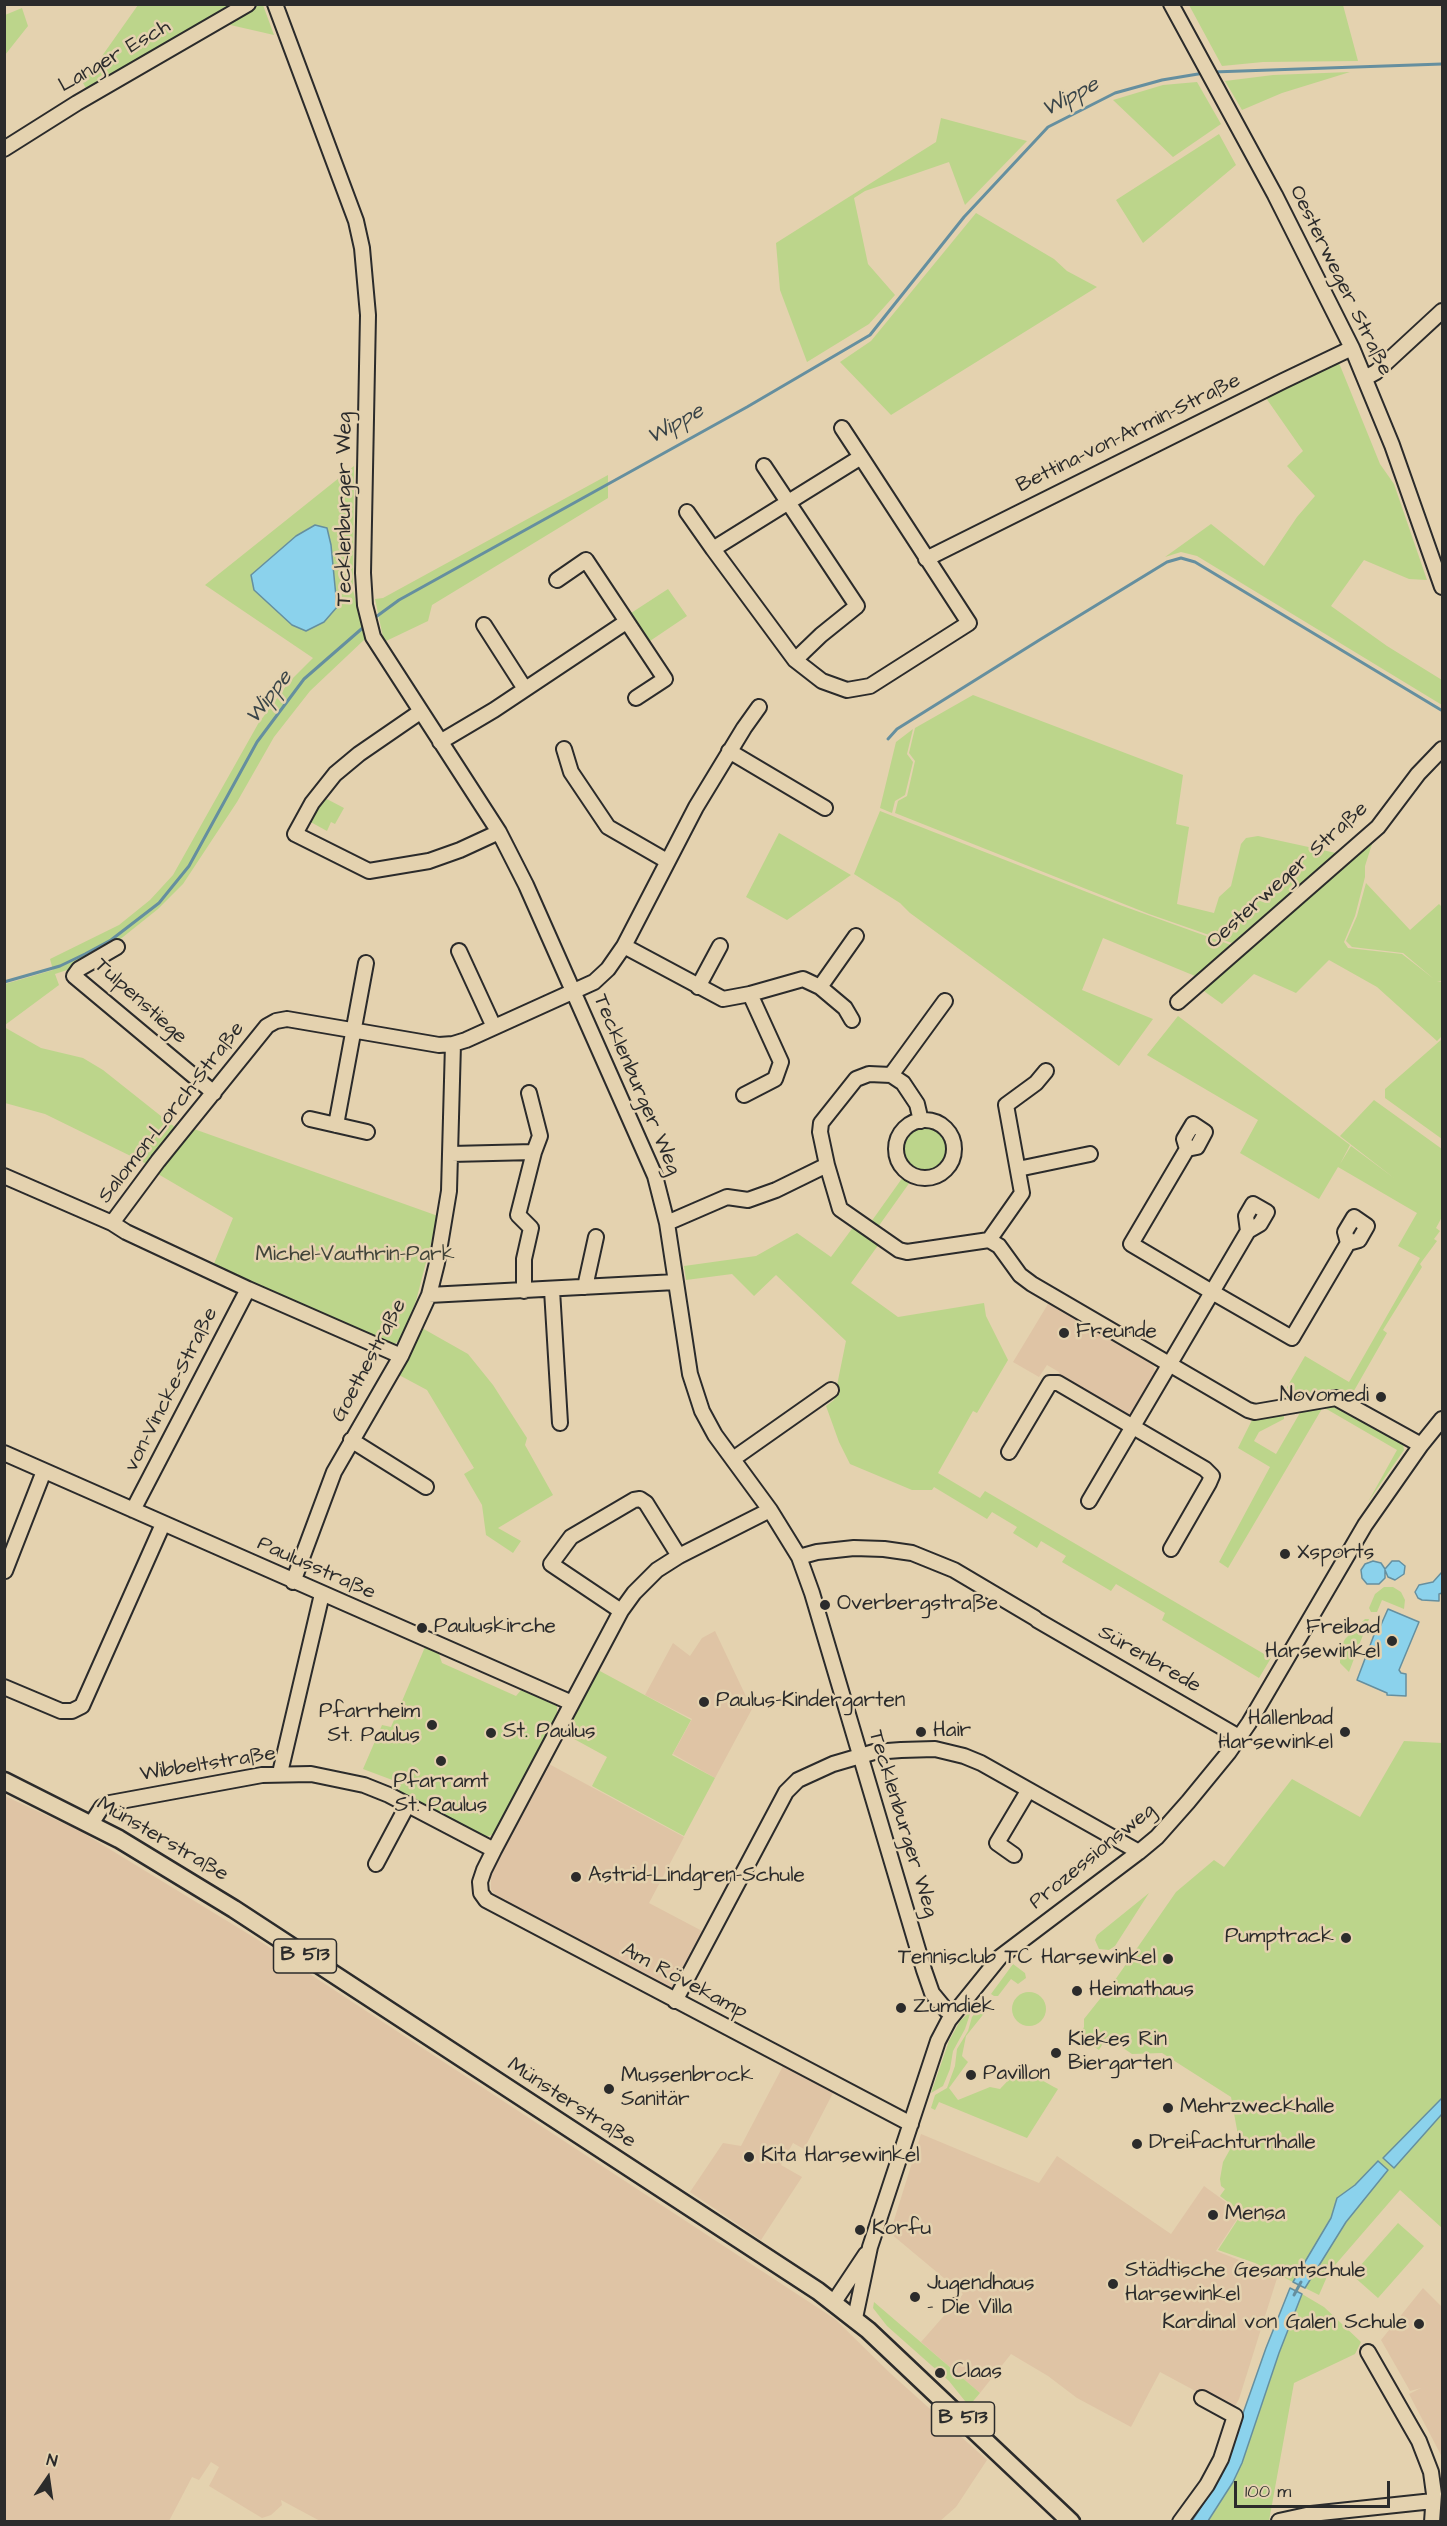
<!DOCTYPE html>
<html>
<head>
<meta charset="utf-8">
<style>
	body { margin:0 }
	#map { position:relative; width:1447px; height:2526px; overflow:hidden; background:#e4d2af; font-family:"Architects Daughter",sans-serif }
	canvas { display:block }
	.frame { position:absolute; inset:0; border:6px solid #2b2b2b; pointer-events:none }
	.north { position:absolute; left:18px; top:2448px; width:60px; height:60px; -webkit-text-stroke:4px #e4d2af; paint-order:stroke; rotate:13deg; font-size:16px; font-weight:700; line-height:24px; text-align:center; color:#2b2b2b }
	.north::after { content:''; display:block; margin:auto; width:21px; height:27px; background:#2b2b2b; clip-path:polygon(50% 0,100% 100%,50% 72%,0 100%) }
	.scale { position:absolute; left:1234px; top:2481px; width:156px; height:27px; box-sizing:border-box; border:3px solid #2b2b2b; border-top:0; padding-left:8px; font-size:18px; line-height:21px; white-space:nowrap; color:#2b2b2b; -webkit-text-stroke:4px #e4d2af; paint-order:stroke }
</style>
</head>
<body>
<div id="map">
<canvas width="1447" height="2526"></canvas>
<div class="frame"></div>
<div class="north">N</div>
<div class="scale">100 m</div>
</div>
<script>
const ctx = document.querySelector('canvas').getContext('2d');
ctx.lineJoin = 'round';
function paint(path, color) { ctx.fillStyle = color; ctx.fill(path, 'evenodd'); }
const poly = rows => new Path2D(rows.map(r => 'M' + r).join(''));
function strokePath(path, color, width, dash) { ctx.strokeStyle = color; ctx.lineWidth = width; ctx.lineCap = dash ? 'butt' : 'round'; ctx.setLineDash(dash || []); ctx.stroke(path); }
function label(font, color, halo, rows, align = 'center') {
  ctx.font = font + ' "Architects Daughter",sans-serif'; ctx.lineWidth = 5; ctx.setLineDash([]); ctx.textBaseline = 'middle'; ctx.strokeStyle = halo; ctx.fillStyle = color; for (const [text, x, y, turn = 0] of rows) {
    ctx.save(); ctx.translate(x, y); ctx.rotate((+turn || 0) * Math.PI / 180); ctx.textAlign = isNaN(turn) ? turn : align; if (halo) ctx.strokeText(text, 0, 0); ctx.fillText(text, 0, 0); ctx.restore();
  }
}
paint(poly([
	[1048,1304,1153,1365,1156,1375,1133,1414,1125,1416,1061,1379,1059,1372,1047,1365,1039,1377,1013,1362],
	[715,1631,752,1709,715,1778,673,1754,692,1719,645,1695,673,1643,690,1656,702,1638],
	[549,1764,684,1837,649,1903,704,1932,675,1987,671,1990,502,1901,491,1890,491,1874],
	[5,1796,80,1831,255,1938,835,2319,890,2373,987,2460,956,2507,939,2522,320,2521,281,2500,282,2505,271,2515,262,2518,209,2486,219,2467,211,2462,199,2480,192,2477,169,2521,5,2521],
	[783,2066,833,2093,804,2149,793,2143,781,2165,802,2177,761,2240,690,2192,723,2143,741,2146],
	[921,2134,1039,2183,1057,2156,1171,2234,1204,2186,1241,2213,1216,2251,1278,2275,1239,2399,1235,2406,1229,2409,1160,2372,1131,2427,1077,2398,1048,2376,1011,2354,980,2393,921,2342,963,2294,890,2233],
	[1423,2288,1442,2307,1442,2457,1409,2394,1421,2388,1410,2391,1381,2340]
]), '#dfc4a5');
paint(poly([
	[138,5,237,5,87,90,83,83],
	[259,5,263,5,274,35,226,24],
	[1189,5,1343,5,1358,61,1263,62,1222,66],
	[22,8,28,26,5,55,5,15],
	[1350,72,1282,93,1242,110,1225,81,1273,75],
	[1197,82,1221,124,1173,157,1113,100,1163,85],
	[941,118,1027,141,965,205,949,162,865,191,854,198,868,264,895,295,869,324,807,362,780,290,776,243,936,142],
	[1219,134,1236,165,1143,243,1116,200],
	[976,213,1054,259,1067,271,1097,287,891,415,840,362,871,341],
	[1339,363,1380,464,1394,484,1427,580,1409,579,1364,560,1331,606,1387,646,1442,680,1442,705,1197,556,1181,552,1165,557,1211,524,1264,566,1297,517,1315,496,1287,466,1303,451,1266,398],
	[354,466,353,590,365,639,310,691,274,737,237,802,183,884,158,909,113,945,73,968,55,974,59,985,5,1025,5,984,53,970,50,959,119,925,150,900,173,875,258,724,289,682,313,658,205,585],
	[314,525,333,576,337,607,251,575,296,536],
	[608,475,608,498,432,605,428,621,384,642,375,599,383,598],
	[668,589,687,616,647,643,628,615],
	[973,695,1183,775,1176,824,1189,827,1177,904,1214,913,1219,897,1231,886,1241,844,1246,838,1258,836,1336,853,1232,943,1149,914,895,813,898,801,907,796,915,761,909,753,915,728],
	[913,729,907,754,913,762,905,795,895,801,892,813,880,808,896,742],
	[323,797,344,808,335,824,331,822,327,831,307,820],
	[880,811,1120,905,1231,945,1195,976,1103,938,1082,990,1153,1019,1119,1066,910,913,900,903,854,874],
	[779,833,851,875,787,920,746,897],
	[1373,841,1365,866,1365,877,1355,916,1344,942,1348,948,1402,954,1434,979,1403,953,1352,947,1346,941,1357,916,1366,883,1410,930,1439,904,1442,907,1442,981,1437,982,1442,982,1442,1036,1437,1041,1377,987,1329,960,1296,993,1254,974,1222,1004,1201,989,1360,848],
	[1178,1016,1350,1145,1340,1164,1351,1146,1394,1178,1340,1136,1374,1100,1442,1149,1442,1217,1436,1228,1440,1231,1434,1239,1437,1241,1420,1264,1422,1267,1383,1330,1387,1333,1351,1396,1334,1389,1280,1399,1305,1356,1349,1382,1420,1258,1398,1246,1417,1213,1338,1167,1319,1199,1240,1153,1258,1120,1147,1055],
	[4,1027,41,1048,83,1058,103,1070,176,1128,147,1164,45,1114,5,1103],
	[1442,1039,1442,1139,1385,1098,1385,1089],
	'903 1150a23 23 0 1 1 46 0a23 23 0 1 1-46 0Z',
	[194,1129,438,1216,416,1301,400,1339,395,1344,389,1343,213,1266,233,1218,158,1174],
	[903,1177,910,1182,878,1227,871,1222],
	[854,1226,879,1244,851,1283,898,1317,984,1303,986,1316,1008,1360,977,1413,973,1411,938,1473,980,1498,985,1491,1271,1658,1259,1678,1162,1620,1165,1613,1116,1584,1111,1591,1062,1562,1066,1556,1041,1541,1037,1548,1013,1533,1017,1527,992,1512,987,1519,934,1487,932,1490,912,1490,850,1464,839,1442,826,1406,834,1400,846,1341,776,1275,754,1296,732,1274,686,1280,684,1266,756,1256,797,1233,831,1257],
	[422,1328,468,1354,493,1385,527,1438,525,1445,553,1495,498,1528,521,1541,513,1553,486,1535,482,1505,464,1474,474,1468,427,1390,399,1375],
	[1332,1406,1403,1444,1404,1450,1368,1502,1397,1450,1323,1407,1228,1568,1219,1562,1270,1467,1238,1448,1252,1420,1284,1414,1284,1419,1259,1432,1254,1441,1276,1454,1301,1411],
	[1384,1587,1393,1587,1401,1592,1405,1600,1404,1609,1382,1600,1377,1612,1371,1612,1369,1608,1375,1594],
	[1365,1619,1369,1619,1349,1672,1340,1663,1340,1649,1345,1639],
	[425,1647,439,1654,442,1663,516,1696,521,1690,557,1706,557,1715,494,1834,484,1838,398,1792,401,1785,395,1781,363,1769,382,1725,391,1727],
	[598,1670,691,1720,672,1755,715,1778,684,1836,592,1786,607,1757,565,1734],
	[1404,1741,1442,1743,1442,2228,1400,2190,1329,2272,1319,2295,1255,2263,1218,2250,1242,2213,1220,2196,1225,2189,1221,2186,1220,2179,1223,2162,1238,2135,1231,2097,1162,2053,1132,2054,1107,2037,1099,2050,1079,2037,1084,2027,1084,2019,1115,1980,1176,1892,1214,1860,1224,1867,1292,1779,1360,1817],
	[1149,1893,1115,1946,1109,1950,1099,1949,1095,1940,1097,1935],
	[1013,1964,1025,1973,1026,1978,1018,1984,1011,1979,998,1996,994,1996,991,1994],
	'1012 2009a17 17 0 1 1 34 0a17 17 0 1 1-34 0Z',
	[986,2000,990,2006,966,2036,962,2056,968,2062,949,2088,958,2100,990,2087,1000,2089,1020,2068,1054,2087,1058,2089,1027,2138,939,2102,935,2110,931,2108,935,2095,947,2088,955,2066,957,2049,968,2031,972,2017],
	[971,2011,965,2029,953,2051,950,2069,943,2086,931,2093,949,2041,960,2021],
	[1398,2223,1424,2246,1378,2298,1352,2275],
	[1302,2294,1324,2307,1361,2342,1355,2354,1294,2383,1269,2521,1208,2522,1233,2482,1242,2463,1279,2353],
	[874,2302,980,2393,969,2406,949,2381,887,2326,873,2308]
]), '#bcd58b');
const water = poly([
	[315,525,327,528,331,545,337,607,324,622,306,631,292,625,254,590,251,575,296,536,315,525],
	[1373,1561,1381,1563,1385,1569,1392,1561,1399,1561,1405,1566,1404,1574,1395,1580,1388,1577,1385,1570,1385,1578,1379,1584,1367,1584,1362,1578,1361,1570,1365,1564,1373,1561],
	[1442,1572,1442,1593,1439,1594,1439,1601,1422,1600,1418,1598,1415,1592,1419,1585,1433,1582,1442,1572],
	[1388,1609,1419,1622,1399,1670,1401,1673,1406,1674,1406,1696,1387,1695,1387,1693,1357,1680,1377,1627,1380,1627,1388,1609],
	[1442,2098,1442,2114,1394,2168,1383,2158,1442,2098],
	[1378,2161,1388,2170,1346,2222,1305,2288,1293,2282,1331,2218,1337,2198,1355,2185,1378,2161],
	[1290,2288,1302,2294,1279,2353,1242,2463,1233,2482,1208,2521,1192,2521,1221,2476,1266,2348,1290,2288]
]);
paint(water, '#8bd2ec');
strokePath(water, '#658f9f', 1.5);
strokePath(poly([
	[1213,72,1442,64],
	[373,619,399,600,747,407,870,335,964,217,1048,127,1115,93,1162,80,1204,73],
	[888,739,897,729,1041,639,1167,562,1181,558,1195,562,1441,710],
	[4,982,60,966,85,954,111,940,159,903,189,866,257,742,304,679,366,625],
	[1294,2295,1301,2282]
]), '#658f9f', 3);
const minor = poly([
	[275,4,356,221,362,248,368,315,363,573,365,605,373,637,499,832,526,885,655,1176,667,1223,690,1374,702,1411,715,1435,770,1510,799,1557,812,1593,924,1970,932,1993,946,2010,953,2014],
	[1171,4,1275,195,1352,348,1392,445,1442,587],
	[4,149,77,103,248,4],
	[1365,378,1376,372,1442,311],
	[842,428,861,457],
	[861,457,969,623,870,686,847,690,822,681,795,660,713,549,861,457],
	[764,466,857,606,821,635,795,660],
	[687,512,713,549],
	[926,559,1283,381,1352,348],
	[557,580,586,560,665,679,636,698],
	[484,625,525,689],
	[420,712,359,754,335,774,312,803,295,834,369,871,429,861,460,850,499,832],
	[440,742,494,710,626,622],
	[564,749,571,772,608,827,667,861],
	[729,751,825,808],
	[624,946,723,999,750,994,803,979,820,987,845,1008,852,1020],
	[117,947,79,969,74,976,214,1093],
	[459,951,494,1027],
	[698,987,720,946],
	[820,987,856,936],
	[1178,1002,1378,827,1418,774,1442,749],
	[891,1075,945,1001],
	[744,1095,775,1079,781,1062,750,994],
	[310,1119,367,1132],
	'896 1149a29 29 0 1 1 58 0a29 29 0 1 1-58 0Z',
	[921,1121,917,1104,903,1083,891,1075,869,1074,856,1079,821,1123,820,1132,827,1165,840,1209,899,1250,907,1252,989,1240,999,1246,1020,1275,1032,1284,1248,1410,1255,1412,1336,1398,1421,1445],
	[336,1125,366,963],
	[1187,1149,1197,1147,1205,1132,1193,1124,1184,1139,1187,1149,1131,1244,1212,1292,1292,1338,1348,1243,1345,1232,1354,1217,1367,1226,1359,1240,1348,1243],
	[451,1154,534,1152],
	[1018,1169,1090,1154],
	[4,1176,112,1223,126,1232,248,1289,401,1356],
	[112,1223,158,1161,267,1026,276,1021,287,1019,439,1045,453,1044,466,1040,594,982,608,969,624,946,696,807,744,728,759,707],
	[667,1223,727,1197,748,1200,776,1190,827,1165],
	[989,1240,1022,1193,1006,1105,1036,1083,1046,1071],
	[585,1287,596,1237],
	[552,1290,560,1423],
	[524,1291,524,1259,531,1228,518,1215,534,1152,540,1136,529,1093],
	[429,1295,676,1282],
	[351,1440,426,1487],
	[1009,1452,1050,1383,1058,1383,1205,1469,1212,1476,1209,1483,1171,1549],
	[4,1453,572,1703],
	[733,1459,831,1390],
	[1089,1501,1248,1231,1246,1216,1253,1204,1267,1212,1260,1224,1248,1231],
	[133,1510,248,1289],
	[770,1510,679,1556,657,1570,634,1593,621,1611,494,1850,484,1870,480,1882,481,1893,486,1900,911,2124],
	[799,1557,817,1552,854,1548,884,1549,912,1553,954,1570,1035,1618],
	[5,1571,44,1471],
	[293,1582,334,1472,401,1356,429,1295,437,1263,449,1191,453,1044],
	[621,1611,551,1564,571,1537,634,1500,640,1499,646,1503,679,1556],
	[1037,1620,1239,1737],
	[4,1687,61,1711,72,1711,82,1706,163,1524],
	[280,1773,322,1594],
	[91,1824,102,1807,110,1803,262,1775,311,1774,364,1785,389,1795,494,1850],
	[1014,1855,997,1843,1028,1791],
	[376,1864,408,1804],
	[675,2001,786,1792,798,1780,833,1764,874,1752,901,1750,935,1749,964,1756,981,1763,1139,1852],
	[834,2302,866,2254],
	[855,2318,870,2247,938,2041,949,2020,1000,1957,1139,1852,1157,1837,1188,1802,1229,1752,1249,1723,1365,1525,1421,1445,1442,1419],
	[1368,2352,1419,2441,1431,2472,1434,2494,1432,2522],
	[1279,2521,1311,2514,1433,2501],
	[1180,2522,1207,2485,1221,2459,1235,2416,1202,2398]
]);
const major = poly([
	[4,1781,119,1839,234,1909,818,2291,868,2330,1071,2522]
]);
strokePath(minor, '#2b2b2b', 18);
strokePath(major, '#2b2b2b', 21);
strokePath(minor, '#e4d2af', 14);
strokePath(major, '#e4d2af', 16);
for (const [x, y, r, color] of [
	[1064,1333,6,"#2b2b2b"],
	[1381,1397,6,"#2b2b2b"],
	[1285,1554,6,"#2b2b2b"],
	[825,1605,6,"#2b2b2b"],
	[422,1628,6,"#2b2b2b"],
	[1392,1641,6,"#2b2b2b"],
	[704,1702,6,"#2b2b2b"],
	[432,1725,6,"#2b2b2b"],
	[921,1732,6,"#2b2b2b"],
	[1345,1732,6,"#2b2b2b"],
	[491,1733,6,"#2b2b2b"],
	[441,1761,6,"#2b2b2b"],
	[576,1877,6,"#2b2b2b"],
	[1346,1938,6,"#2b2b2b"],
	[1168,1959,6,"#2b2b2b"],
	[1077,1991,6,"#2b2b2b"],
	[901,2008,6,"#2b2b2b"],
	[1056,2053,6,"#2b2b2b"],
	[971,2075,6,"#2b2b2b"],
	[609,2089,6,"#2b2b2b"],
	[1168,2108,6,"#2b2b2b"],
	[1137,2144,6,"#2b2b2b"],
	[749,2157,6,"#2b2b2b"],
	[1213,2215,6,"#2b2b2b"],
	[860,2230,6,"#2b2b2b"],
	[1113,2284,6,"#2b2b2b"],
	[915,2297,6,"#2b2b2b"],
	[1419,2324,6,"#2b2b2b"],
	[940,2373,6,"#2b2b2b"]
]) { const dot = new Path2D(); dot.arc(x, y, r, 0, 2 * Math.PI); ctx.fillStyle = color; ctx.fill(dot); strokePath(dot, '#e4d2af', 2); }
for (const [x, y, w] of [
	[305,1956,63],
	[963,2419,63]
]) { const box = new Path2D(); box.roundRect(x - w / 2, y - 17, w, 34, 4.5); ctx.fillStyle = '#e4d2af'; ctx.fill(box); strokePath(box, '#2b2b2b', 1.5); }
label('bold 20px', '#2b2b2b', null, [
	["B 513",305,1956],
	["B 513",963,2419]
]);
label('21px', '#2b2b2b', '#e4d2af', [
	["Langer Esch",115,57,-30],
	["Oesterweger Straße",1340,281,64],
	["Bettina-von-Armin-Straße",1129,434,-26],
	["Tecklenburger Weg",346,509,-90],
	["Oesterweger Straße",1288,876,-42],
	["Tulpenstiege",140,1002,42],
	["Tecklenburger Weg",636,1085,67],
	["Salomon-Lorch-Straße",172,1113,-52],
	["Goethestraße",370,1361,-62],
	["von-Vincke-Straße",172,1390,-63],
	["Paulusstraße",316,1569,24],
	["Sürenbrede",1149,1660,30],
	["Wibbeltstraße",208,1765,-9],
	["Tecklenburger Weg",902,1824,73],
	["Münsterstraße",162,1840,30],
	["Prozessionsweg",1093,1857,-39],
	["Am Rövekamp",684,1982,28],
	["Münsterstraße",571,2104,33]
]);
label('21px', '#414439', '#e4d2af', [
	["Michel-Vauthrin-Park",355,1256]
]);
label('21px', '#2b2b2b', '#e4d2af', [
	["Freunde",1076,1333],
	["Novomedi",1369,1397,"right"],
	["Xsports",1297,1554],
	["Overbergstraße",837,1605],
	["Pauluskirche",434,1628],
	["Freibad",1380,1629,"right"],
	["Harsewinkel",1380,1653,"right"],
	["Paulus-Kindergarten",716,1702],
	["Pfarrheim",420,1713,"right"],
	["St. Paulus",420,1737,"right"],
	["Hallenbad",1333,1720,"right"],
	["Harsewinkel",1333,1744,"right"],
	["Hair",933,1732],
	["St. Paulus",503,1733],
	["Pfarramt",441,1783,"center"],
	["St. Paulus",441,1807,"center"],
	["Astrid-Lindgren-Schule",588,1877],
	["Pumptrack",1334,1938,"right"],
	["Tennisclub TC Harsewinkel",1156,1959,"right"],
	["Heimathaus",1089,1991],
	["Zumdiek",913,2008],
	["Kiekes Rin",1068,2041],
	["Biergarten",1068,2065],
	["Pavillon",983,2075],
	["Mussenbrock",621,2077],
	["Sanitär",621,2101],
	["Mehrzweckhalle",1180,2108],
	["Dreifachturnhalle",1149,2144],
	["Kita Harsewinkel",761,2157],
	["Mensa",1225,2215],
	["Korfu",872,2230],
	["Städtische Gesamtschule",1125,2272],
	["Harsewinkel",1125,2296],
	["Jugendhaus",927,2285],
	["- Die Villa",927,2309],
	["Kardinal von Galen Schule",1407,2324,"right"],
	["Claas",952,2373]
], 'left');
label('italic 22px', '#394448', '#e4d2af', [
	["Wippe",1071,98,-28],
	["Wippe",676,425,-29],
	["Wippe",270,698,-52]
]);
</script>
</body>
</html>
